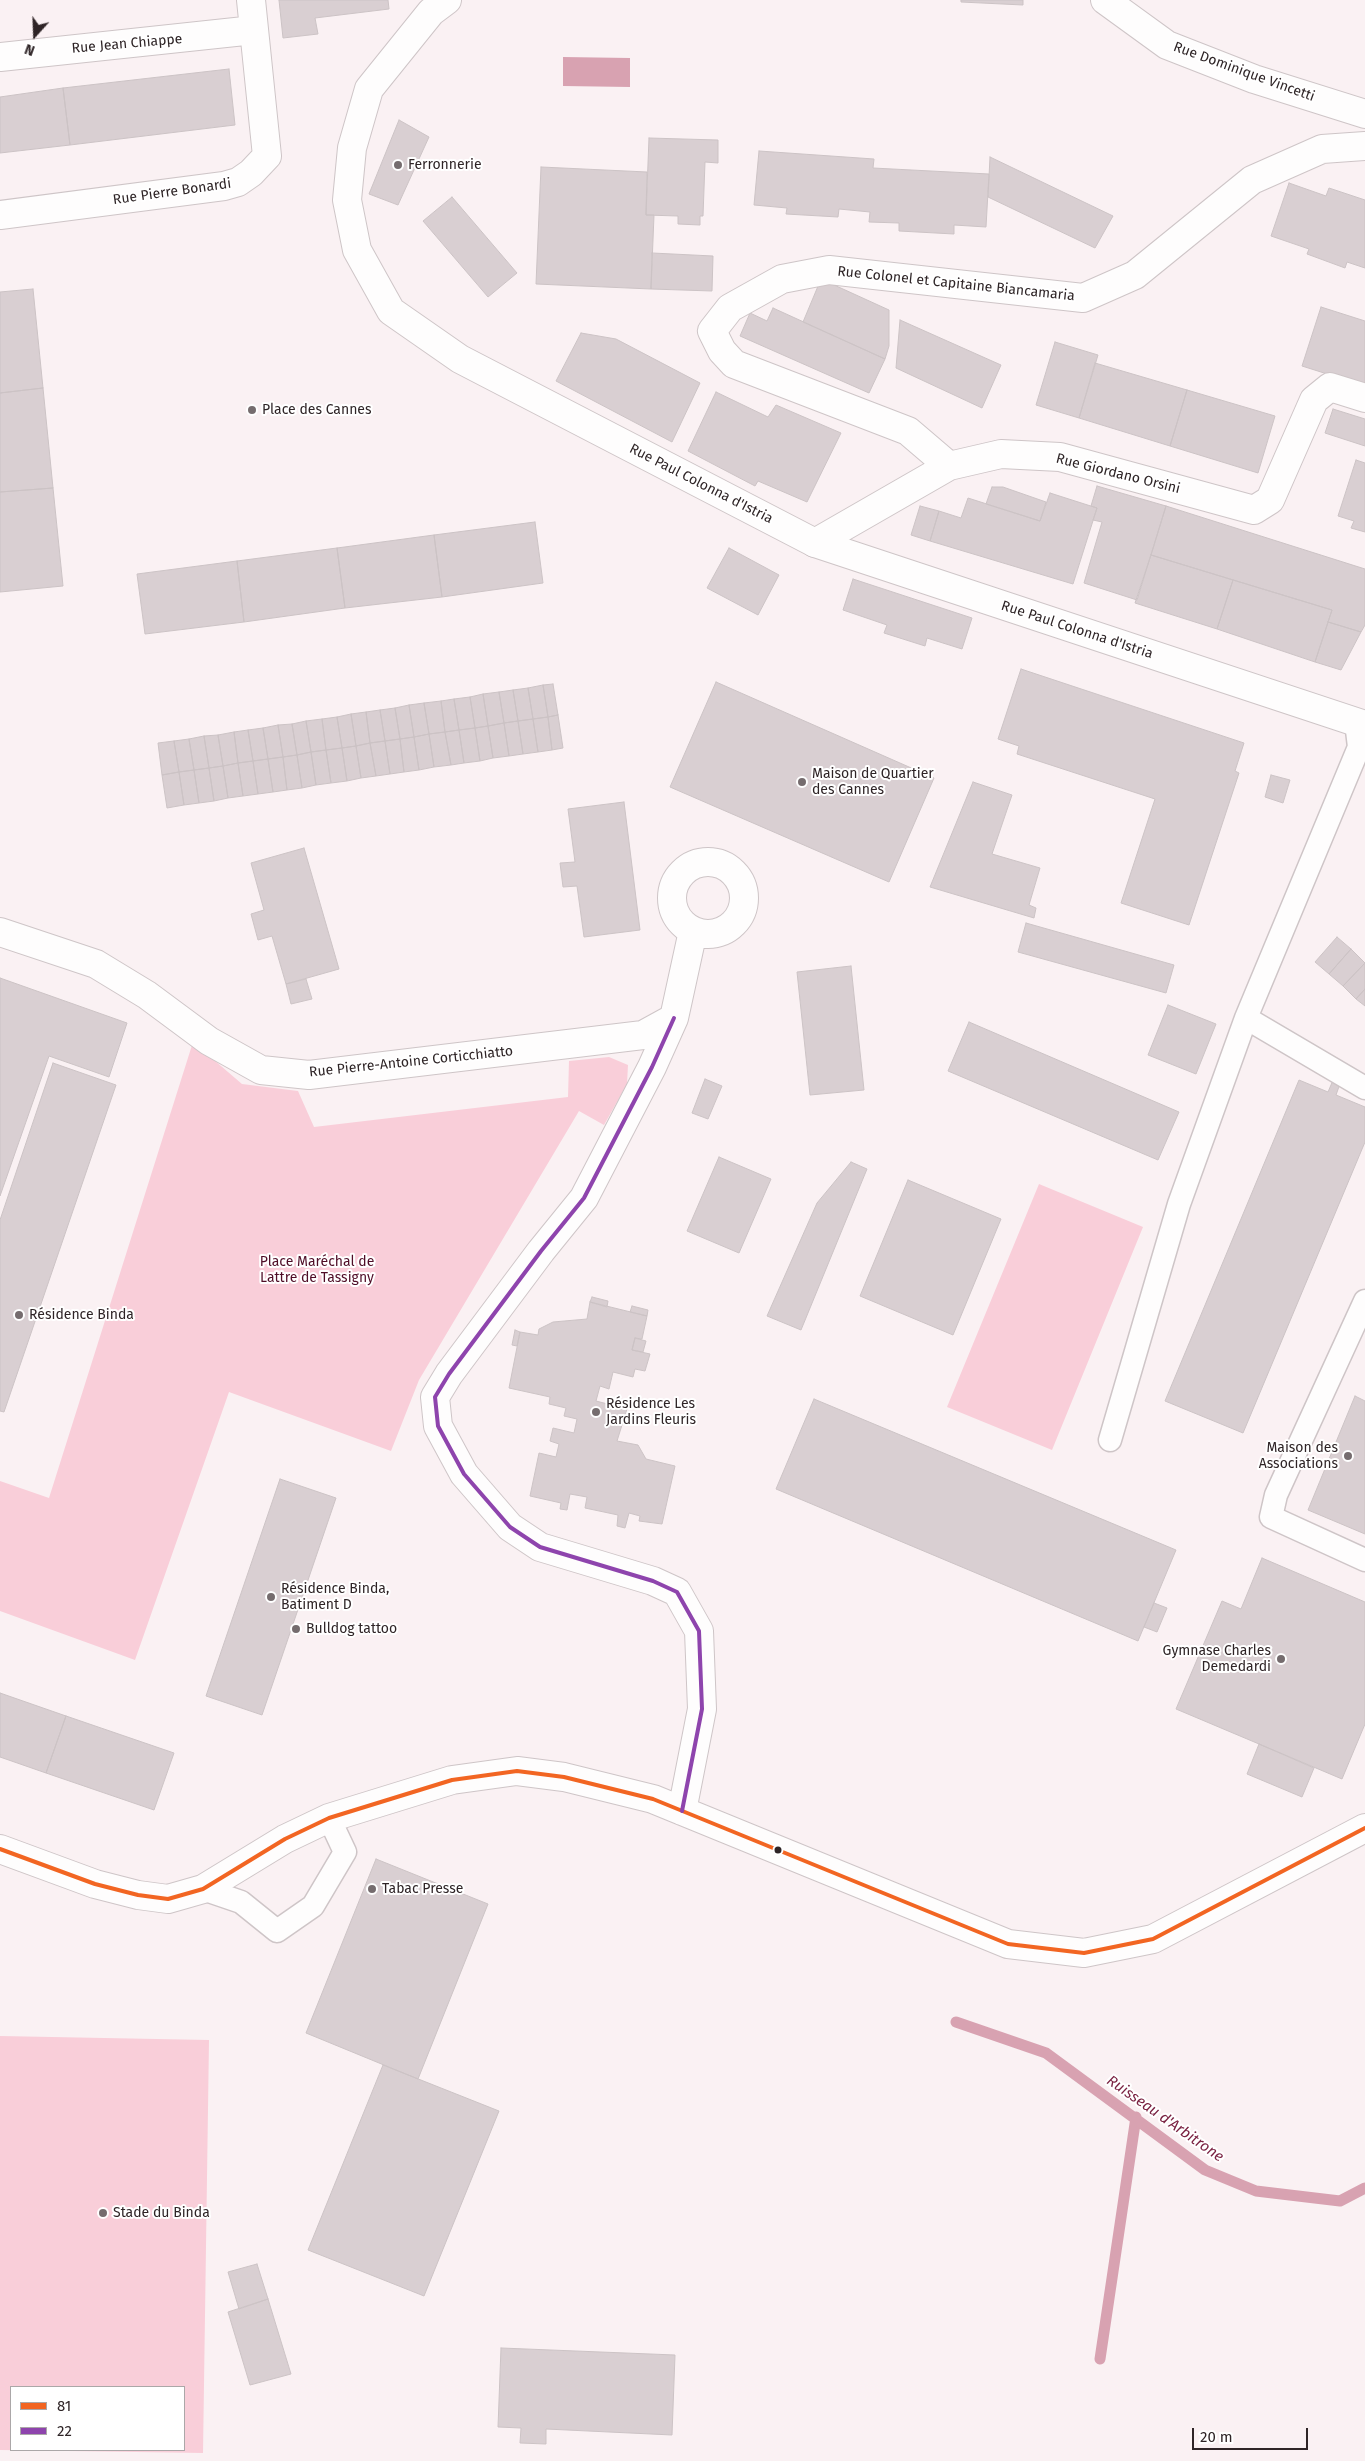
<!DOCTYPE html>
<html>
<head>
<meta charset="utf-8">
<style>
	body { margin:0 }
	#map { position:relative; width:1365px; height:2461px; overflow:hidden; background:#faf1f3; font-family:"Fira Sans",sans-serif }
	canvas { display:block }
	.legend { position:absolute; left:10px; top:2386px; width:175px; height:65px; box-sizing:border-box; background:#fff; border:1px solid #aba7a8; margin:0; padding:6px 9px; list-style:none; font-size:15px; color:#2e2426 }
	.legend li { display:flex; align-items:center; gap:10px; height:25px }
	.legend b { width:25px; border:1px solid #aba7a8 }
	.north { position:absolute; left:10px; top:10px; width:50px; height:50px; -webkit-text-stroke:4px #fff; paint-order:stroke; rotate:200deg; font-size:14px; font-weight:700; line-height:20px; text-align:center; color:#2e2426 }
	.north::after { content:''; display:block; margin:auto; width:18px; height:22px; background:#2e2426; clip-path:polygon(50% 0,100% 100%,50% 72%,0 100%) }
	.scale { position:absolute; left:1192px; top:2428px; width:116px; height:22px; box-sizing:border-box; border:2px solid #2e2426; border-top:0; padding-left:6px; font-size:15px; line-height:18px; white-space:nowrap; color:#2e2426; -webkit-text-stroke:4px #fff; paint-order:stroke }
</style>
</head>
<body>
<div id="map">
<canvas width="1365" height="2461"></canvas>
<ul class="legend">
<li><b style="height:6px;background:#f26522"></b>81</li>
<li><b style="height:6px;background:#8e44ad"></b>22</li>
</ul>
<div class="north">N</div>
<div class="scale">20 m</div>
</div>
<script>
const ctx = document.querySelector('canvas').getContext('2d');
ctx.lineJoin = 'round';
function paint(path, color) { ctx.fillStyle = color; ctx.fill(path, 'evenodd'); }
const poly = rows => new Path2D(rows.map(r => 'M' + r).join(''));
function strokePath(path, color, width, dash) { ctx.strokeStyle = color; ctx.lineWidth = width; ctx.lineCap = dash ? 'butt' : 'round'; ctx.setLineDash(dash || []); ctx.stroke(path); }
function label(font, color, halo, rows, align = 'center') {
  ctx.font = font + ' "Fira Sans",sans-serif'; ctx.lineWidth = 4; ctx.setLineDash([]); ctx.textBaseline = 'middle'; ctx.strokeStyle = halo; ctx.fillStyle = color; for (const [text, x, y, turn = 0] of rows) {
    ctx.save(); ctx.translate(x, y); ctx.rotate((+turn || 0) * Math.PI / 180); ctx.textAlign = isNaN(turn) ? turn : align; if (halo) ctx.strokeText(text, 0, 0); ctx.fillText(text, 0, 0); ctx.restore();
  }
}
paint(poly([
	[193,1042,242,1084,298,1091,314,1127,568,1097,569,1061,609,1057,628,1065,627,1084,604,1125,579,1111,419,1380,391,1451,229,1392,135,1660,0,1611,0,1481,49,1498],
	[1039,1184,1143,1227,1052,1450,947,1407],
	[0,2036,209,2040,203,2453,0,2450],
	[11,2387,184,2387,184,2450,11,2450]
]), '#f9ced9');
paint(poly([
	[563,57,630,58,630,87,563,86]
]), '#d8a2b1');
strokePath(poly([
	[956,2022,1046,2053,1205,2170,1256,2191,1340,2201,1365,2188],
	[1100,2359,1136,2117]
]), '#d8a2b1', 11);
const building = poly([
	[279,0,388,0,389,9,315,18,318,34,283,38,279,0],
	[961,0,1023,0,1023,5,961,2,961,0],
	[229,69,235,125,70,145,63,88,229,69],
	[63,88,70,145,0,153,0,97,63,88],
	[399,120,429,137,398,205,369,194,399,120],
	[649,138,718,140,718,163,705,162,703,216,700,216,700,225,678,224,678,216,646,215,649,138],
	[759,151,874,159,873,168,989,174,986,227,954,225,954,234,899,231,899,223,869,222,870,212,839,209,838,217,786,214,787,208,754,205,759,151],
	[990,157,1113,216,1095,248,988,197,990,157],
	[541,167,647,172,646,215,654,215,651,289,536,284,541,167],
	[1289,183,1326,196,1329,188,1365,200,1365,268,1347,262,1345,268,1307,254,1309,249,1271,236,1289,183],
	[452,197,517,273,488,297,423,221,452,197],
	[652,253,713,256,712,291,651,289,652,253],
	[821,279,889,310,889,346,885,359,803,322,821,279],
	[33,289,43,388,0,393,0,292,33,289],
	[1321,307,1365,321,1365,386,1302,366,1321,307],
	[773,308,885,359,869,393,740,336,750,313,767,321,773,308],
	[900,320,1001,365,982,408,896,368,900,320],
	[581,333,616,339,700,383,672,442,556,381,581,333],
	[1055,342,1098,355,1079,418,1036,405,1055,342],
	[1095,363,1187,390,1170,446,1079,418,1095,363],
	[43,388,53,488,0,492,0,393,43,388],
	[1187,390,1275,416,1258,473,1170,446,1187,390],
	[716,392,768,417,776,405,841,433,807,502,758,481,755,486,688,451,716,392],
	[1333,409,1365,419,1365,446,1325,433,1333,409],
	[1356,460,1365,463,1365,532,1351,528,1354,521,1338,516,1356,460],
	[1097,486,1166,506,1137,600,1084,583,1102,522,1093,520,1097,508,1091,506,1097,486],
	[992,487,1003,487,1046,502,1040,521,986,504,992,487],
	[53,488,63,586,0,592,0,492,53,488],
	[1050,493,1097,508,1073,584,930,541,939,511,961,518,968,498,1040,521,1050,493],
	[920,506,939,511,930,541,911,535,920,506],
	[1166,506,1365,569,1365,625,1361,632,1328,622,1332,610,1151,555,1166,506],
	[535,522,543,583,442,597,434,535,535,522],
	[434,535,442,597,345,608,337,548,434,535],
	[337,548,345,608,244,622,237,561,337,548],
	[729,548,779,575,758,615,707,588,729,548],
	[1151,555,1233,580,1217,629,1135,603,1151,555],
	[237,561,244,622,145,634,137,574,237,561],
	[853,579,972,618,962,649,927,638,925,646,884,633,887,625,843,610,853,579],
	[1233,580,1332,610,1315,662,1217,629,1233,580],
	[1328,622,1361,632,1341,670,1315,662,1328,622],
	[1021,669,1244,743,1235,771,1239,773,1189,925,1121,903,1155,799,1017,754,1019,746,998,739,1021,669],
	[716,682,934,778,889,882,670,787,716,682],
	[553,684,558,715,548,717,543,685,553,684],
	[543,685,548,717,533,719,528,688,543,685],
	[528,688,533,719,518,721,513,690,528,688],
	[513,690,518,721,504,723,499,692,513,690],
	[499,692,504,723,488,726,483,694,499,692],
	[483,694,488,726,475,728,470,697,483,694],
	[470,697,475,728,459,730,454,699,470,697],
	[454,699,459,730,445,732,441,701,454,699],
	[441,701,445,732,429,734,424,703,441,701],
	[424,703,429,734,414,737,409,705,424,703],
	[409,705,414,737,400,739,395,708,409,705],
	[395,708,400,739,385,741,380,710,395,708],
	[380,710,385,741,370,743,366,712,380,710],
	[366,712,370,743,356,746,351,714,366,712],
	[351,714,356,746,342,748,337,717,351,714],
	[558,715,563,748,552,750,548,717,558,715],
	[337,717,342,748,326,750,322,719,337,717],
	[548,717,552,750,538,752,533,719,548,717],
	[322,719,326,750,311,752,306,721,322,719],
	[533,719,538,752,523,754,518,721,533,719],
	[306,721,311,752,297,755,292,724,306,721],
	[518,721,523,754,509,756,504,723,518,721],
	[504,723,509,756,493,758,488,726,504,723],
	[292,724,297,755,283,757,278,725,292,724],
	[278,725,283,757,268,759,263,728,278,725],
	[488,726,493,758,480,761,475,728,488,726],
	[263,728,268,759,253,761,248,730,263,728],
	[475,728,480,761,464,763,459,730,475,728],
	[248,730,253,761,238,763,234,732,248,730],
	[459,730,464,763,451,765,445,732,459,730],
	[234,732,238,763,223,766,218,735,234,732],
	[445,732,451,765,434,767,429,734,445,732],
	[429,734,434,767,419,770,414,737,429,734],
	[218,735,223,766,209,768,204,736,218,735],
	[204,736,209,768,194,770,189,739,204,736],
	[414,737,419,770,404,772,400,739,414,737],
	[189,739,194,770,179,772,174,741,189,739],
	[400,739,404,772,390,774,385,741,400,739],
	[174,741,179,772,162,775,158,743,174,741],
	[385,741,390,774,376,776,370,743,385,741],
	[370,743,376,776,361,778,356,746,370,743],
	[356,746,361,778,347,781,342,748,356,746],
	[342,748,347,781,331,783,326,750,342,748],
	[326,750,331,783,316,785,311,752,326,750],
	[311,752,316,785,302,788,297,755,311,752],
	[297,755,302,788,287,790,283,757,297,755],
	[283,757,287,790,273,792,268,759,283,757],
	[268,759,273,792,258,794,253,761,268,759],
	[253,761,258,794,243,796,238,763,253,761],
	[238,763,243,796,228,798,223,766,238,763],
	[223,766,228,798,214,801,209,768,223,766],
	[209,768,214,801,199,803,194,770,209,768],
	[194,770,199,803,184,805,179,772,194,770],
	[179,772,184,805,167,808,162,775,179,772],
	[1271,775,1290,780,1283,803,1265,797,1271,775],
	[973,782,1012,795,992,854,1040,868,1029,905,1036,908,1034,918,930,887,973,782],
	[624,802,640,930,584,937,577,886,563,887,560,863,575,862,568,809,624,802],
	[304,848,339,969,286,984,272,936,258,940,251,914,264,910,251,863,304,848],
	[1026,923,1174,965,1166,993,1018,952,1026,923],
	[1337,937,1351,949,1329,974,1315,962,1337,937],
	[1351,949,1365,963,1343,986,1329,974,1351,949],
	[1365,963,1365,989,1356,999,1343,986,1365,963],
	[851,966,864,1090,810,1095,797,972,851,966],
	[0,978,127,1023,109,1077,49,1056,0,1196,0,978],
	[306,979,312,999,291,1004,286,984,306,979],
	[1365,989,1365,1006,1356,999,1365,989],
	[1168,1005,1216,1024,1196,1074,1148,1055,1168,1005],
	[969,1022,1179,1112,1158,1160,948,1071,969,1022],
	[53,1063,116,1085,4,1412,0,1411,0,1220,53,1063],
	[1334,1078,1341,1081,1336,1095,1365,1107,1365,1142,1243,1433,1165,1401,1299,1080,1328,1092,1334,1078],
	[705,1079,722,1086,708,1119,692,1113,705,1079],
	[719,1157,771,1179,739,1253,687,1231,719,1157],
	[851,1162,867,1169,801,1330,767,1316,817,1203,851,1162],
	[908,1180,1001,1219,953,1335,860,1296,908,1180],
	[592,1297,608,1301,607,1307,590,1302,592,1297],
	[590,1302,647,1316,642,1339,635,1338,632,1350,650,1354,645,1371,635,1369,633,1377,613,1372,609,1389,600,1386,596,1401,627,1409,617,1441,638,1445,646,1459,675,1466,662,1524,639,1521,640,1516,629,1513,625,1528,617,1526,618,1515,585,1508,587,1497,570,1494,567,1510,560,1509,561,1503,530,1496,539,1453,556,1457,559,1444,550,1441,553,1428,574,1433,577,1419,564,1416,566,1408,549,1404,550,1397,509,1388,520,1332,538,1335,539,1329,553,1322,587,1319,590,1302],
	[632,1306,648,1310,647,1316,630,1312,632,1306],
	[515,1330,520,1332,517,1346,512,1345,515,1330],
	[635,1338,646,1341,643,1352,632,1350,635,1338],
	[1355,1396,1365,1401,1365,1534,1308,1510,1355,1396],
	[814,1399,1176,1550,1138,1641,776,1489,814,1399],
	[280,1479,336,1498,262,1715,206,1696,280,1479],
	[1262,1558,1365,1602,1365,1724,1342,1779,1176,1709,1222,1601,1241,1609,1262,1558],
	[1154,1603,1167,1608,1157,1632,1144,1627,1154,1603],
	[0,1693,66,1716,46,1773,0,1757,0,1693],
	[66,1716,174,1753,154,1810,46,1773,66,1716],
	[1259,1744,1314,1768,1302,1797,1247,1774,1259,1744],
	[376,1859,488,1904,418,2079,306,2033,376,1859],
	[383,2065,499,2111,424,2296,308,2250,383,2065],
	[257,2264,268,2299,239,2309,228,2272,257,2264],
	[268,2299,291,2374,250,2385,228,2312,268,2299],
	[501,2348,675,2355,672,2435,546,2429,546,2444,520,2443,521,2428,498,2427,501,2348]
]);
paint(building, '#d9cfd2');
strokePath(building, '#ccc3c5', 1);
const service = poly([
	[1356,722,1359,747,1246,1018,1365,1088],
	[1365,1301,1276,1495,1271,1517,1365,1560],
	[1110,1440,1179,1204,1246,1018],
	[203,1889,241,1902,277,1931,313,1906,345,1852,329,1818]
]);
const minor = poly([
	[1105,0,1167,45,1254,79,1365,114],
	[0,57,254,30],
	[0,215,224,186,238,182,251,173,267,156,251,0],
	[949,466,908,431,734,364,722,351,712,331,730,308,782,279,829,270,1083,298,1135,275,1252,180,1322,149,1365,146],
	[815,543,949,466,1001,454,1060,457,1254,510,1270,500,1314,400,1330,387,1365,398],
	'672 898a36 36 0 1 1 72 0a36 36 0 1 1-72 0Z',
	[0,932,96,964,147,995,209,1041,261,1070,309,1075,643,1035,674,1018,693,931],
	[674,1018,652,1067,584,1198,541,1251,449,1374,435,1397,438,1426,464,1474,510,1527,540,1547,653,1581,677,1592,699,1631,702,1709,682,1811],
	[0,1849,95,1884,138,1895,168,1899,203,1889,285,1839,329,1818,452,1780,517,1771,564,1777,653,1799,1008,1944,1084,1953,1153,1939,1365,1828]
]);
const tertiary = poly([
	[447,0,431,12,369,89,352,148,347,200,357,250,391,311,460,359,815,543,1365,725]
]);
strokePath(service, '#cec5c7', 25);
strokePath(minor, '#cec5c7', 30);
strokePath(tertiary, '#cec5c7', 30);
strokePath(service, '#fefdfd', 22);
strokePath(minor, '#fefdfd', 28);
strokePath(tertiary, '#fefdfd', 28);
strokePath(poly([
	[0,1849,95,1884,138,1895,168,1899,203,1889,285,1839,329,1818,452,1780,517,1771,564,1777,653,1799,1008,1944,1084,1953,1153,1939,1365,1828]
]), '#f26522', 4);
strokePath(poly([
	[674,1018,652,1067,584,1198,541,1251,449,1374,435,1397,438,1426,464,1474,510,1527,540,1547,653,1581,677,1592,699,1631,702,1709,682,1811]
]), '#8e44ad', 4);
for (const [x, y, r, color] of [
	[398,165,5,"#756c6e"],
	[252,410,5,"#756c6e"],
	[802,782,5,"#756c6e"],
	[19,1315,5,"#756c6e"],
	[596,1412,5,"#756c6e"],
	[1348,1456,5,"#756c6e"],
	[271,1597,5,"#756c6e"],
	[296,1629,5,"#756c6e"],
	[1281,1659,5,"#756c6e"],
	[778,1850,4.5,"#2e2426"],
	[372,1889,5,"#756c6e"],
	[103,2213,5,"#756c6e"]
]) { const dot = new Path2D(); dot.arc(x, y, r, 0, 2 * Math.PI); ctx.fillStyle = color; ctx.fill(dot); strokePath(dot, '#fff', 2); }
label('14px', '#2e2426', '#fff', [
	["Rue Jean Chiappe",127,44,-5],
	["Rue Dominique Vincetti",1244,72,20],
	["Rue Pierre Bonardi",172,192,-8],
	["Rue Colonel et Capitaine Biancamaria",956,284,6],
	["Rue Giordano Orsini",1118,474,14],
	["Rue Paul Colonna d'Istria",701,484,27],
	["Rue Paul Colonna d'Istria",1077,630,18],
	["Rue Pierre-Antoine Corticchiatto",411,1062,-6]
]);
label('14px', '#2e2426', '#fff', [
	["Ferronnerie",408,165],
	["Place des Cannes",262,410],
	["Maison de Quartier",812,774],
	["des Cannes",812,790],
	["Résidence Binda",29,1315],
	["Résidence Les",606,1404],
	["Jardins Fleuris",606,1420],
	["Maison des",1338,1448,"right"],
	["Associations",1338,1464,"right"],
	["Résidence Binda,",281,1589],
	["Batiment D",281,1605],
	["Bulldog tattoo",306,1629],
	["Gymnase Charles",1271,1651,"right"],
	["Demedardi",1271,1667,"right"],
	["Tabac Presse",382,1889],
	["Stade du Binda",113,2213]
], 'left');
label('14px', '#4f0d27', '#fff', [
	["Place Maréchal de",317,1262],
	["Lattre de Tassigny",317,1278]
]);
label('italic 15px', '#7a2242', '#fff', [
	["Ruisseau d'Arbitrone",1165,2119,35]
]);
</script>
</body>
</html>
